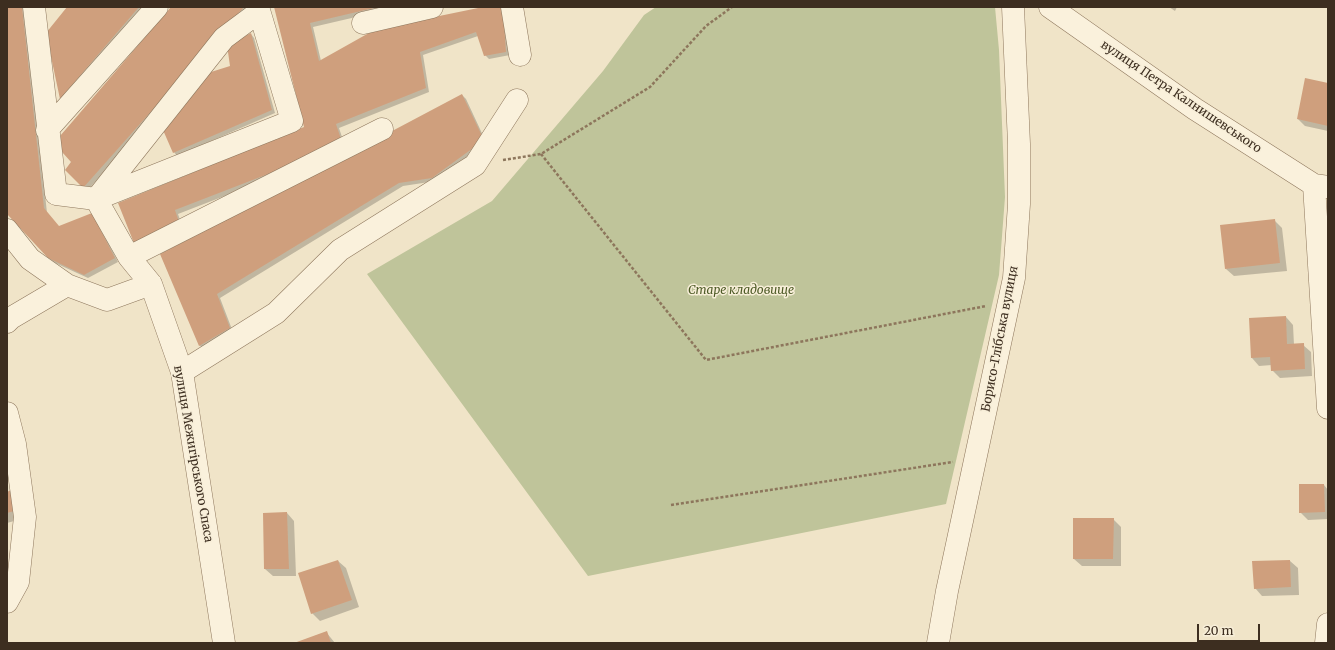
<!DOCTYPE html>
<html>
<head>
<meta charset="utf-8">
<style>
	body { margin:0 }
	#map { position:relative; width:1335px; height:650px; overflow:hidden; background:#f0e4c8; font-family:Merriweather,serif }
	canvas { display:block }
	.frame { position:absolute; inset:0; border:8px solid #3d2e20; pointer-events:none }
	.scale { position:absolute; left:1197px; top:624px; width:63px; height:18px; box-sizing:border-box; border:2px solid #3d2e20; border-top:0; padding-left:5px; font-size:12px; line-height:14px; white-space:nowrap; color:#3d2e20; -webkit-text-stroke:3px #f7eed8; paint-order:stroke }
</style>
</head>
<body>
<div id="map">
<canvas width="1335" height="650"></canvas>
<div class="frame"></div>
<div class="scale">20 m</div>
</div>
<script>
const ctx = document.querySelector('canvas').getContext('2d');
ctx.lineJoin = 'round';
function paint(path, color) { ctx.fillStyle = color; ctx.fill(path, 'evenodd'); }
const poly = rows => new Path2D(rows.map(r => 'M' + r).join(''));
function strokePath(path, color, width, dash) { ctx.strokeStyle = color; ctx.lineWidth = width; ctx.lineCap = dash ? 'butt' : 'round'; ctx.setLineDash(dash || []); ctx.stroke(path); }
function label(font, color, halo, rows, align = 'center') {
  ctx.font = font + ' Merriweather,serif'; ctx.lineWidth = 3; ctx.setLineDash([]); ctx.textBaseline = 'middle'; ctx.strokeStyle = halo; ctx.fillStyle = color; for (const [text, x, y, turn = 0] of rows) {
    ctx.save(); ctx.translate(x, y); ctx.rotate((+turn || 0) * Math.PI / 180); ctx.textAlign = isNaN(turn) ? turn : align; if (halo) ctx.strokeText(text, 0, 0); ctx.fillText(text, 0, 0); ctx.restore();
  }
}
paint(poly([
	[656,7,995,7,999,50,1005,197,999,275,946,504,588,576,367,274,492,201,603,71,644,15]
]), '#bfc49a');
paint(poly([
	[7,7,25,7,47,213,59,227,96,218,118,262,88,278,53,262,7,212],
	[69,7,146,7,61,98,47,33],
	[172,7,250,7,87,191,66,170],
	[275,7,399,7,313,27,321,61,488,7,504,7,510,55,489,59,485,55,478,36,423,55,429,92,339,128,346,149,178,214,182,226,119,204,305,128],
	[1169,7,1177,7,1175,11],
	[251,34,254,38,275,113,177,156,174,152,231,67],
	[1328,84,1328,131,1305,126,1298,119],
	[462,95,466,99,487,144,436,181,403,186,220,298,233,332,204,349,200,346,161,255],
	[1274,220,1282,228,1287,271,1234,276,1226,269],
	[1286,317,1293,325,1294,345,1303,345,1311,352,1312,376,1280,378,1272,370,1272,365,1259,366,1252,358],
	[1324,485,1328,490,1328,519,1308,520,1300,512],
	[7,493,25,518,7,523],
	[287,513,294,521,296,576,273,576,265,569],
	[1113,519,1121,527,1121,566,1082,566,1074,559],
	[338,561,346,568,359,607,320,621,312,613],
	[1290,561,1298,568,1299,595,1262,596,1255,588],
	[326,632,335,643,296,643]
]), '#0003');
paint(poly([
	[7,7,22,7,44,208,59,226,92,213,115,258,84,275,48,258,7,214],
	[67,7,139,7,60,99,46,33],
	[171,7,244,7,83,188,65,170,71,162,54,143],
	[274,7,378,7,310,23,319,61,376,29,483,7,503,7,506,52,484,56,476,32,420,52,426,88,336,124,343,145,175,210,179,222,134,243,118,203,304,127],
	[251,33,272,110,173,153,163,130,193,91,211,72,230,66,227,45],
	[1305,78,1328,83,1328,126,1297,119],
	[462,94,484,140,432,178,399,183,217,294,230,328,199,346,160,254],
	[1275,219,1280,263,1225,269,1220,225],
	[1286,316,1287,344,1304,343,1305,369,1271,371,1270,357,1251,358,1249,318],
	[1299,484,1324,484,1325,512,1299,513],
	[11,490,18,510,7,513,7,492],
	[287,512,289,569,264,569,263,513],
	[1073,518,1114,518,1113,559,1073,559],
	[338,560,352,600,311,614,298,573],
	[1290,560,1291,587,1254,589,1252,561],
	[327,631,331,643,294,643]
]), '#cf9f7d');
const minor = poly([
	[34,7,56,194,96,199,292,121,258,7],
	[512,7,520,55],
	[1050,7,1195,109,1314,185,1328,187],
	[363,23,432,7],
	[47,130,157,7],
	[1314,185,1328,408],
	[97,198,224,38,259,12],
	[96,199,129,257,151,284],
	[7,230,30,259,67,285,107,300,151,284,182,372,224,643],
	[129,257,382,129],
	[7,322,11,318,67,285],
	[182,372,276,313,340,250,475,165,517,100],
	[7,413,15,444,25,517,18,582,7,602],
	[938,643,947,591,1014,278,1019,204,1019,144,1013,7],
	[1326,643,1328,624]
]);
strokePath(minor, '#8d765c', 23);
strokePath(poly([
	[541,154,706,360,986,306],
	[503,160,541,154,650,87,706,26,732,7],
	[671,505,953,462]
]), '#8d765c', 2.5, [3, 2]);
strokePath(minor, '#faf1dc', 22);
label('12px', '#3d2e20', '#f7eed8', [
	["вулиця Петра Калнишевського",1181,97,34],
	["Борисо-Глібська вулиця",1000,339,-79],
	["вулиця Межигірського Спаса",193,454,80]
]);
label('italic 12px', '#4d5a26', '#f7eed8', [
	["Старе кладовище",741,291]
]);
</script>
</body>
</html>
